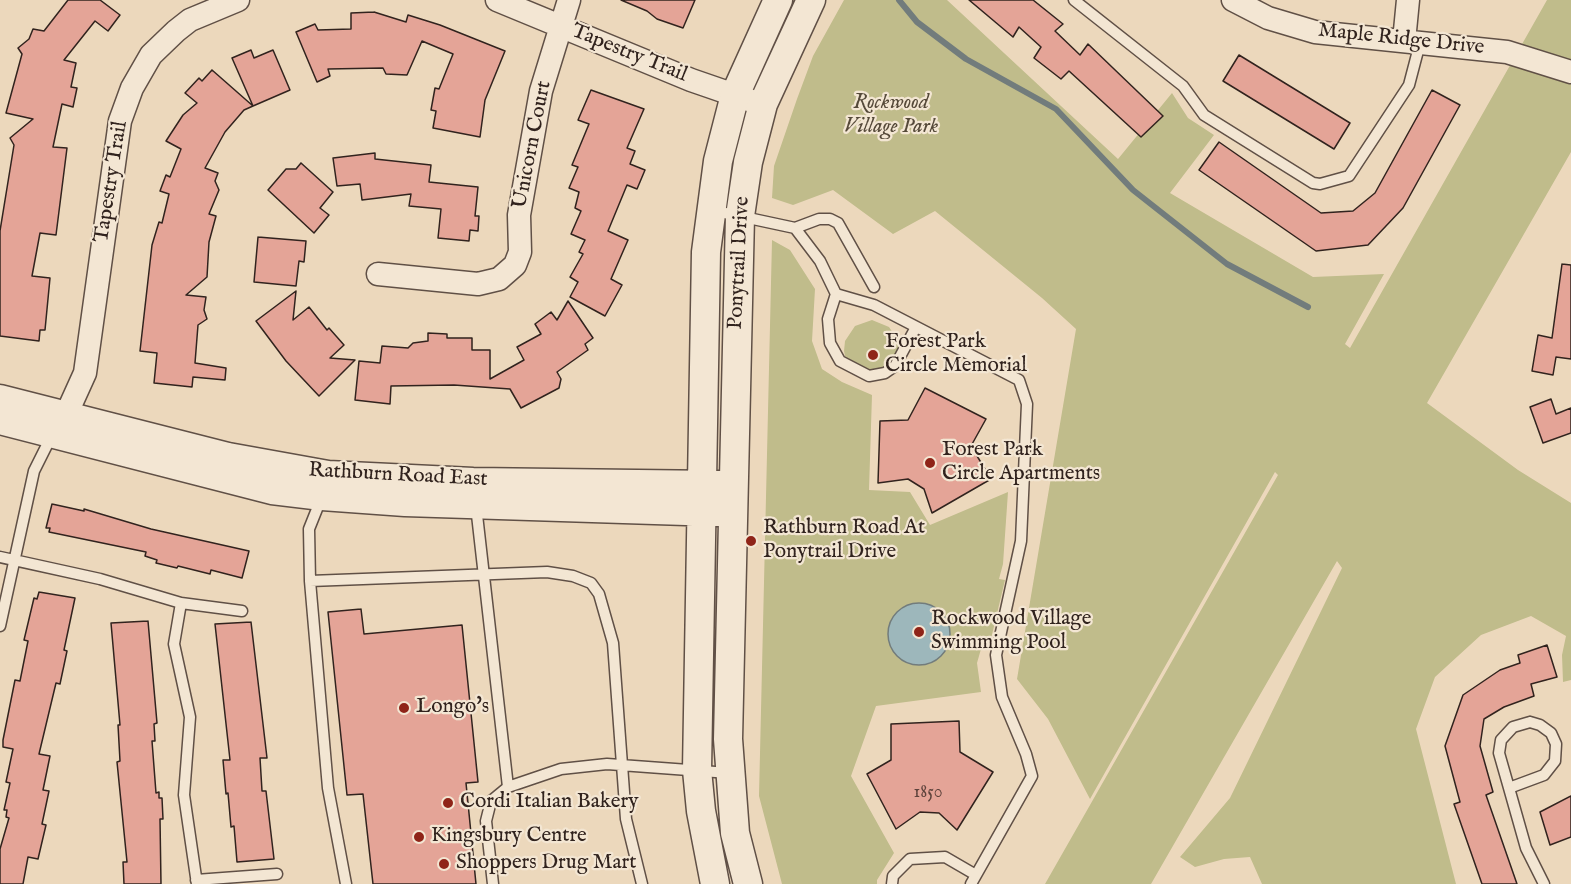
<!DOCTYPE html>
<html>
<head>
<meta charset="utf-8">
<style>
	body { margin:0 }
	canvas { display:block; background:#ecd8bc }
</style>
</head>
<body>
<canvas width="1571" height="884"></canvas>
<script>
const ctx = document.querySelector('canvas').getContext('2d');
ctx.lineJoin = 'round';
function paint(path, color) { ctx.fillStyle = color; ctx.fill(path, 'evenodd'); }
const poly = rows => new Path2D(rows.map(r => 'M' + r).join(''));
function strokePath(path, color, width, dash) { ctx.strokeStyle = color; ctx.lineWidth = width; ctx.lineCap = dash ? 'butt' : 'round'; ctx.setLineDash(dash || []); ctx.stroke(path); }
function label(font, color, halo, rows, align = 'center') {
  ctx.font = font + ' "IM FELL English",serif'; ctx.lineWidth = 4.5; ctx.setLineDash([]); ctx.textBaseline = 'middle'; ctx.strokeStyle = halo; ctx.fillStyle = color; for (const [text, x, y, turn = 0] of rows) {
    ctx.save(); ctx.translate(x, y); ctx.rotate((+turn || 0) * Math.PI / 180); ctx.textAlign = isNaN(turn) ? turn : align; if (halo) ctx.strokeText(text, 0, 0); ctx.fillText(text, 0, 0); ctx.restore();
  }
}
paint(poly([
	[844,0,947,0,1118,159,1172,93,1188,118,1214,135,1170,193,1313,277,1384,274,1345,344,1350,348,1547,0,1571,0,1571,152,1427,403,1518,470,1571,503,1571,680,1563,682,1562,655,1566,636,1531,616,1481,635,1435,677,1416,729,1456,884,1262,884,1250,857,1224,859,1195,867,1180,857,1230,798,1342,568,1337,561,1151,884,1045,884,1278,475,1275,472,1090,799,1048,719,1017,679,1076,329,1042,298,935,211,893,234,833,190,793,205,772,198,774,166,797,99,813,56],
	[772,240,790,250,815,289,812,341,822,369,842,382,872,395,869,490,910,492,930,525,1008,492,1003,564,999,579,1005,580,990,643,983,642,977,663,981,692,876,706,851,776,894,853,877,880,877,884,782,884,759,796],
	[872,320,889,327,899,342,897,361,877,376,846,360,844,351,845,341,855,326]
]), '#c0bc8b');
const water = poly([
	'888 634a31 31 0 1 1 62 0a31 31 0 1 1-62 0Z'
]);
paint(water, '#9db7bb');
strokePath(water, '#727c7c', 1.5);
strokePath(poly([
	[899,0,917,22,966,59,1056,109,1133,190,1227,264,1308,307]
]), '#727c7c', 6);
const building = poly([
	[68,0,100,0,120,15,108,31,95,21,64,60,76,63,71,87,77,88,73,107,62,104,53,147,67,148,56,235,40,233,32,276,50,278,45,330,40,330,39,341,0,336,0,231,14,145,10,138,33,119,6,113,22,54,18,48,29,39,33,29,44,31,68,0],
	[621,0,695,0,683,28,657,19,647,11,621,0],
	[969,0,1033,0,1063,24,1055,31,1080,55,1088,44,1163,116,1141,137,1069,71,1061,79,1034,58,1041,47,1019,27,1013,37,969,0],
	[374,12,406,22,408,15,440,25,505,51,485,100,480,137,433,128,436,111,431,110,435,88,439,89,453,54,422,41,407,75,386,74,383,68,328,69,330,76,317,82,296,32,315,24,318,30,351,29,351,13,374,12],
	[251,50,254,58,273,50,290,90,253,106,232,58,251,50],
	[1239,55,1350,123,1334,149,1223,81,1239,55],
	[212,70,253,106,244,110,225,132,205,168,218,173,215,181,219,190,209,214,216,216,209,242,207,277,186,295,206,297,204,310,207,319,198,325,195,363,226,368,225,380,193,377,192,387,154,383,157,353,140,351,152,245,159,222,162,223,169,194,160,191,166,175,170,177,181,149,166,141,183,115,197,103,185,93,199,78,202,81,212,70],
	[591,90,644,109,627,148,635,151,630,164,645,170,637,189,627,185,608,231,628,240,611,279,622,285,605,316,570,297,578,282,570,277,583,254,579,252,585,240,571,234,581,211,575,208,579,192,569,188,578,167,572,165,589,124,578,120,591,90],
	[1432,90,1460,105,1403,208,1368,245,1316,251,1199,170,1219,142,1321,213,1353,211,1375,193,1432,90],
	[375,153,375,159,431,165,429,182,478,187,475,216,479,216,478,231,470,230,469,241,438,238,441,209,409,206,411,194,362,200,360,184,337,186,333,158,375,153],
	[301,163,333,192,320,208,329,215,314,233,268,190,286,169,296,169,301,163],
	[258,237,306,241,304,262,299,261,296,286,254,282,258,237],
	[1562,264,1571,265,1571,359,1556,357,1553,375,1532,371,1538,335,1552,338,1562,264],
	[296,291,293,320,309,307,327,330,329,328,344,345,330,358,355,360,319,396,286,361,256,321,296,291],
	[568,301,593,338,585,344,588,350,557,372,561,379,559,388,521,408,510,389,454,385,391,386,390,404,355,400,359,361,380,363,382,346,408,348,413,343,428,341,428,333,447,334,447,338,472,338,472,350,490,350,490,379,524,360,517,347,541,334,535,324,551,312,557,320,568,301],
	[925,388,986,419,971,446,991,479,932,513,924,489,908,479,878,483,880,421,908,420,925,388],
	[1551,399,1556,414,1571,408,1571,433,1543,443,1530,407,1551,399],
	[52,504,84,511,84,509,151,529,249,551,242,578,211,570,210,574,178,566,177,568,156,563,157,560,145,556,146,552,49,532,50,528,46,528,52,504],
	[39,592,75,598,64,650,67,651,60,684,56,683,39,754,50,756,43,790,49,791,42,824,46,825,38,859,28,857,23,884,0,884,0,849,9,818,6,817,7,810,4,810,10,783,6,782,13,749,3,747,3,740,15,680,20,681,28,641,24,640,34,598,37,599,39,592],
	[361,609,364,634,462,625,478,782,466,783,476,884,373,884,363,794,347,795,328,612,361,609],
	[148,621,157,723,154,724,155,741,152,741,156,793,159,792,159,798,162,798,163,819,160,819,161,884,124,884,123,862,127,862,117,762,120,761,118,725,120,725,111,623,148,621],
	[251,622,267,758,260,758,262,791,266,791,274,859,237,862,234,826,231,827,228,793,226,794,223,760,230,760,215,624,251,622],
	[1547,645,1557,677,1531,684,1534,696,1504,707,1484,719,1480,746,1493,792,1486,795,1517,884,1482,884,1454,804,1460,802,1445,746,1463,695,1500,670,1520,663,1518,655,1547,645],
	[959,721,960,752,993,772,957,830,939,813,920,812,896,829,867,774,891,760,891,724,959,721],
	[1571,796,1571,837,1550,845,1540,812,1571,796]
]);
paint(building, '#e4a497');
strokePath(building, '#31231e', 1.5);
const service = poly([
	[1074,0,1183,86,1204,115,1313,183,1320,184,1349,176,1409,85,1420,43],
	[711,210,795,228,820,261,836,294,874,305,1019,380,1027,404,1021,541,996,655,1002,697,1026,754,1032,776,971,884],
	[795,228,819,219,830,219,838,223,874,287],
	[836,294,828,319,830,343,840,361,869,376,885,373,895,366,916,327],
	[321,499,309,529,310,581,328,788,346,884],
	[476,506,508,787,491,801,486,821,493,884],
	[0,557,100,579,181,603,174,644,190,717,184,795,197,884],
	[310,581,547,572,573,576,591,583,599,594,613,643,626,819,642,884],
	[181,603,242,611],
	[0,626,34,471,52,435],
	[1530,722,1540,725,1551,733,1556,744,1555,761,1544,775,1509,788,1499,753,1501,740,1513,727,1530,722],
	[508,787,561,769,607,764,729,773],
	[1509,788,1526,848,1544,884],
	[196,880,277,874],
	[892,884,893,876,910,859,945,857,976,875]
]);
const minor = poly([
	[497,0,691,80,749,100],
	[1233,0,1268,18,1315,32,1507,52,1571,72],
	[1404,41,1408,0],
	[378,274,478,284,499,279,515,265,520,252,519,215,541,91,569,0],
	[66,415,85,373,120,121,132,88,151,55,176,31,190,20,238,0]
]);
const tertiary = poly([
	[0,399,228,457,328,475,473,482,719,485],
	[0,420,272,490,322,496,405,502,717,512],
	[715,884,701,811,697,770,706,252,718,161,735,95,778,0],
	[748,884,735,833,728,739,740,216,748,162,763,104,811,0]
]);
strokePath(service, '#605046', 13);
strokePath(minor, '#605046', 25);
strokePath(tertiary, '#605046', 31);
strokePath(service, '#f3e6d3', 10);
strokePath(minor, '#f3e6d3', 22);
strokePath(tertiary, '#f3e6d3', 28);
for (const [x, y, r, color] of [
	[873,355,6,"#8f2418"],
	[930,463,6,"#8f2418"],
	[751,541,6,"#8f2418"],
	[919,632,6,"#8f2418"],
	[404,708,6,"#8f2418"],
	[448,803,6,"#8f2418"],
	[419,837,6,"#8f2418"],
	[444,864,6,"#8f2418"]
]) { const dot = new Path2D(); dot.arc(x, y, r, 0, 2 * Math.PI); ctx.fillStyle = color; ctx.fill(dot); strokePath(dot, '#f3e6d3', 2); }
label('18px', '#5e433c', null, [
	["1850",928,793]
]);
label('21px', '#31231e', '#f3e6d3', [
	["Maple Ridge Drive",1401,40,6],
	["Tapestry Trail",629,54,22],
	["Unicorn Court",533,145,-79],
	["Tapestry Trail",112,182,-81],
	["Ponytrail Drive",740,263,-87],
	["Rathburn Road East",398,476,3]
]);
label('italic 21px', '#554939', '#f3e6d3', [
	["Rockwood",891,104],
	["Village Park",891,128]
]);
label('21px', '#31231e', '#f3e6d3', [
	["Forest Park",885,343],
	["Circle Memorial",885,367],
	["Forest Park",942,451],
	["Circle Apartments",942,475],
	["Rathburn Road At",763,529],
	["Ponytrail Drive",763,553],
	["Rockwood Village",931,620],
	["Swimming Pool",931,644],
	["Longo's",416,708],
	["Cordi Italian Bakery",460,803],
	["Kingsbury Centre",431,837],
	["Shoppers Drug Mart",456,864]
], 'left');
</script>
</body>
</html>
